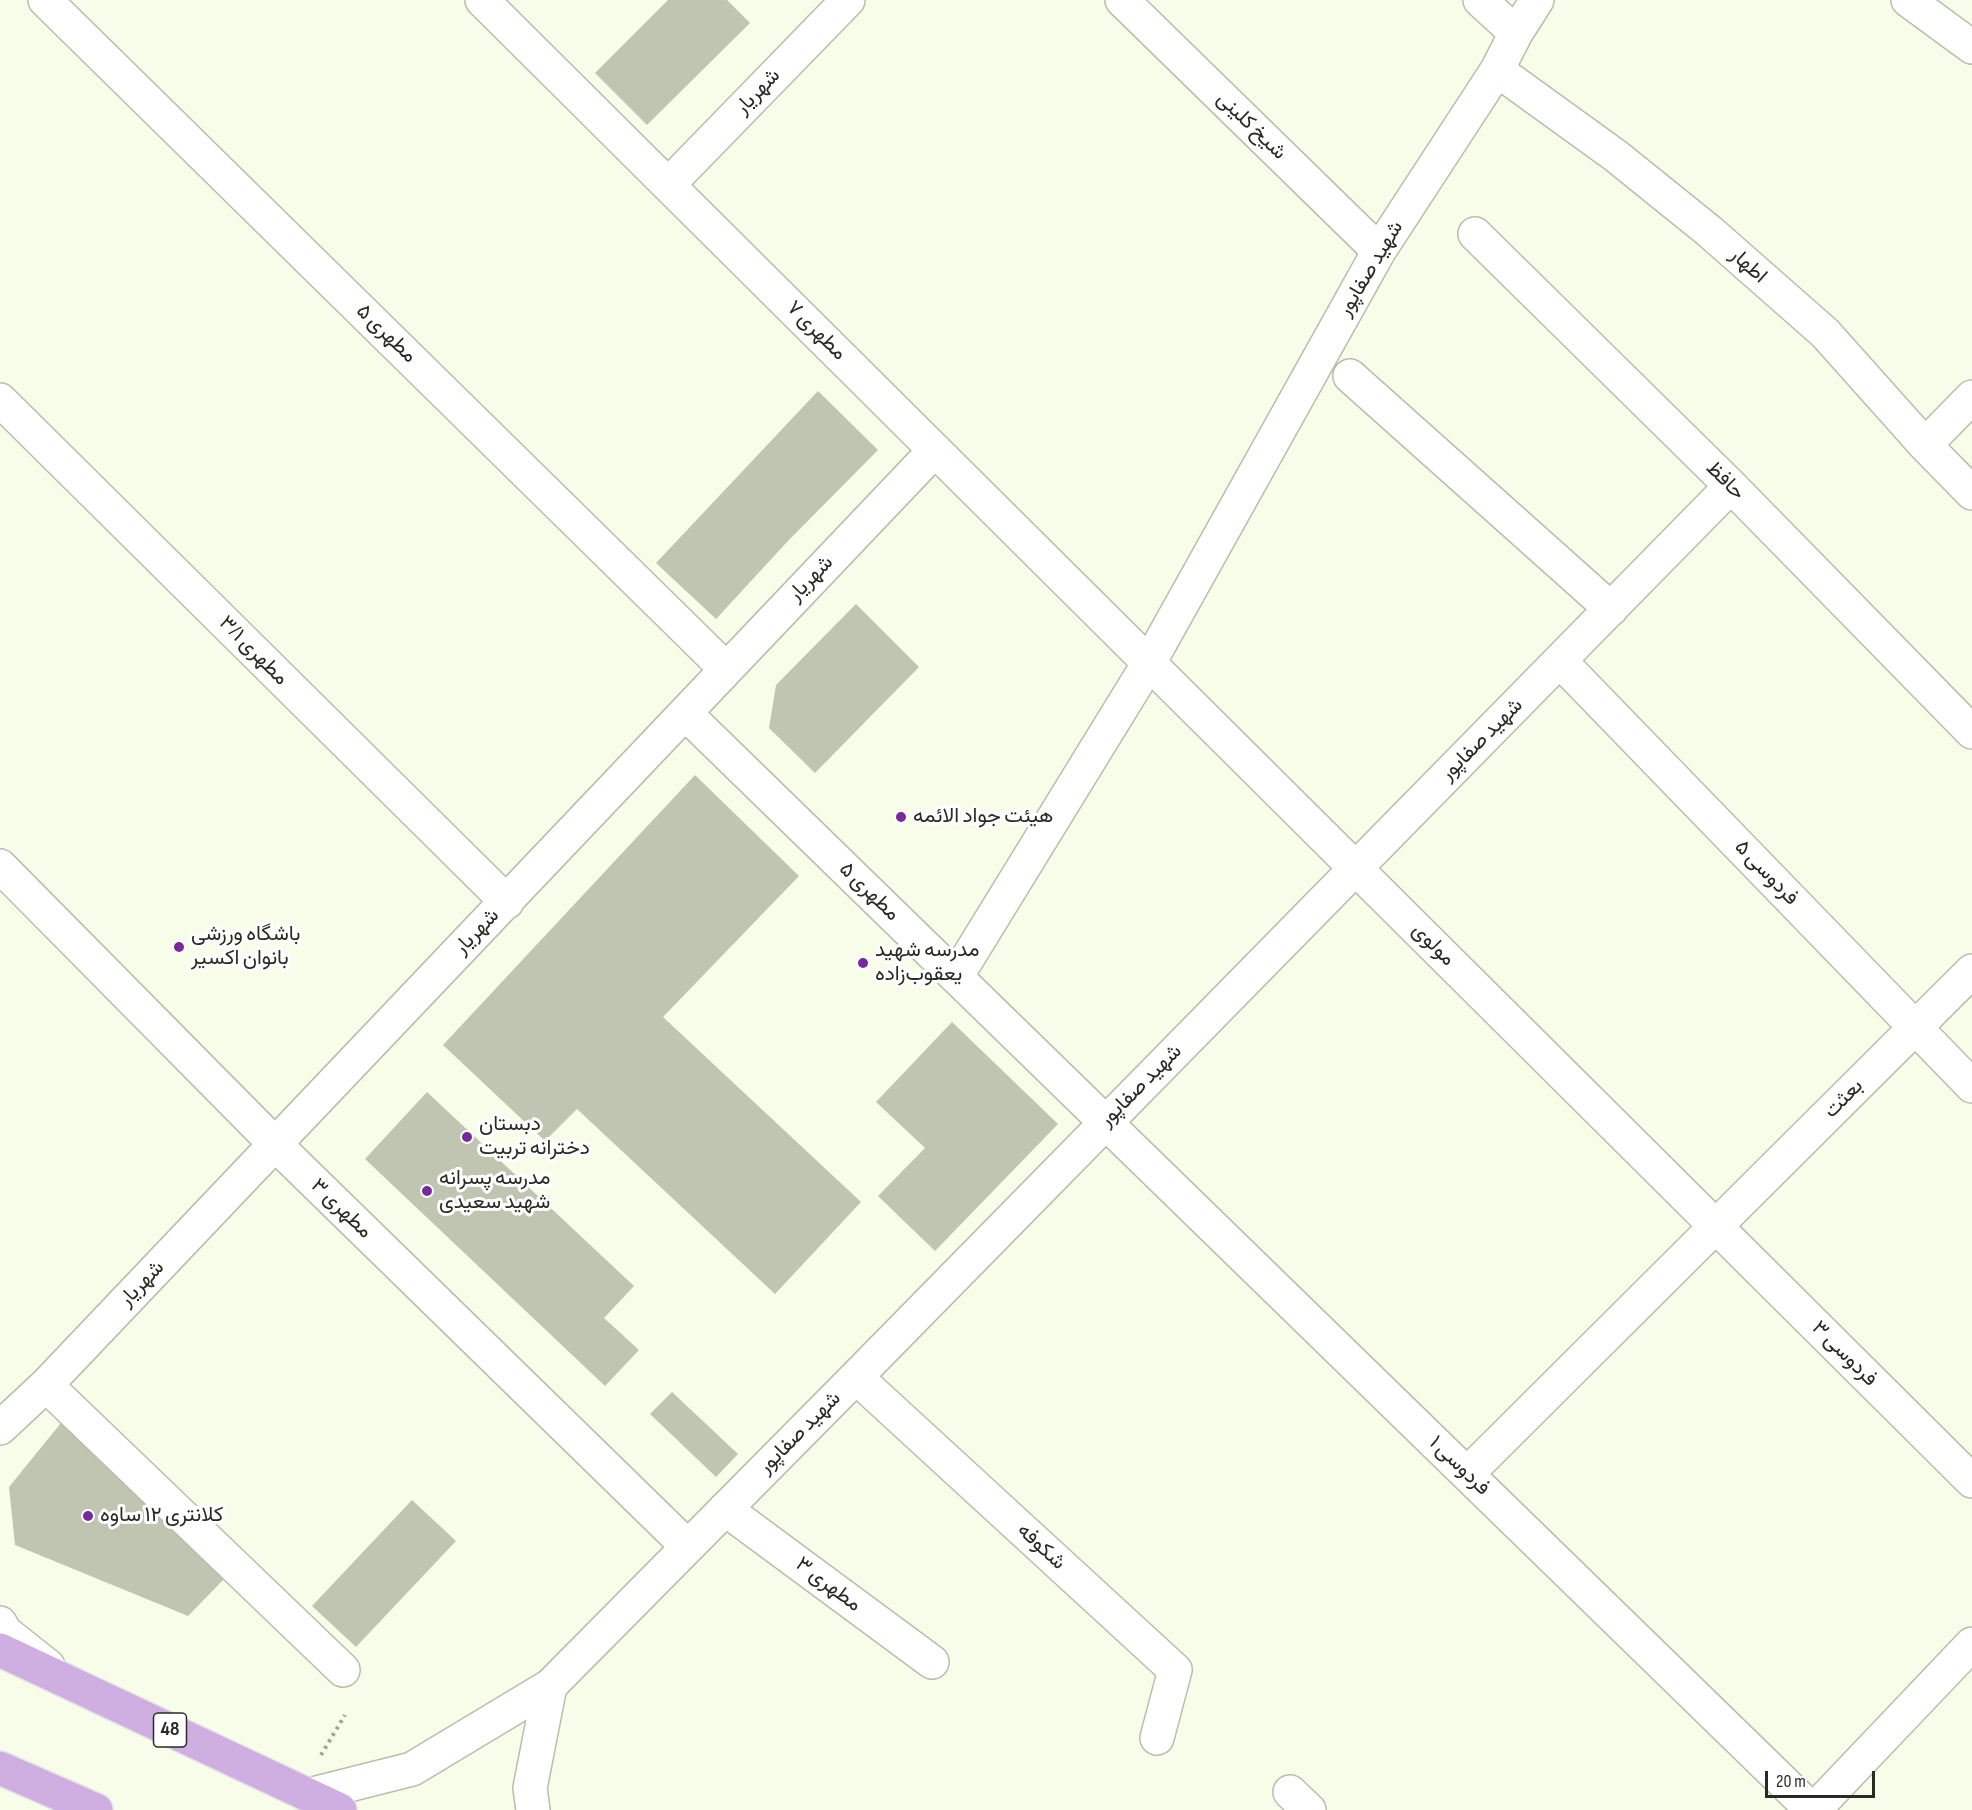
<!DOCTYPE html>
<html>
<head>
<meta charset="utf-8">
<style>
	body { margin:0 }
	#map { position:relative; width:1972px; height:1810px; overflow:hidden; background:#f7fde9; font-family:"Sofia Sans Condensed",sans-serif }
	canvas { display:block }
	.scale { position:absolute; left:1765px; top:1771px; width:110px; height:27px; box-sizing:border-box; border:3px solid #292b23; border-top:0; padding-left:8px; font-size:18px; line-height:21px; white-space:nowrap; color:#292b23; -webkit-text-stroke:4px #fff; paint-order:stroke }
</style>
</head>
<body>
<div id="map">
<canvas width="1972" height="1810"></canvas>
<div class="scale">20 m</div>
</div>
<script>
const ctx = document.querySelector('canvas').getContext('2d');
ctx.lineJoin = 'round';
function paint(path, color) { ctx.fillStyle = color; ctx.fill(path, 'evenodd'); }
const poly = rows => new Path2D(rows.map(r => 'M' + r).join(''));
function strokePath(path, color, width, dash) { ctx.strokeStyle = color; ctx.lineWidth = width; ctx.lineCap = dash ? 'butt' : 'round'; ctx.setLineDash(dash || []); ctx.stroke(path); }
function label(font, color, halo, rows, align = 'center') {
  ctx.font = font + ' "Sofia Sans Condensed",Vazirmatn,sans-serif'; ctx.lineWidth = 6; ctx.setLineDash([]); ctx.textBaseline = 'middle'; ctx.strokeStyle = halo; ctx.fillStyle = color; for (const [text, x, y, turn = 0] of rows) {
    ctx.save(); ctx.translate(x, y); ctx.rotate((+turn || 0) * Math.PI / 180); ctx.textAlign = isNaN(turn) ? turn : align; if (halo) ctx.strokeText(text, 0, 0); ctx.fillText(text, 0, 0); ctx.restore();
  }
}
paint(poly([
	[668,0,727,0,750,23,647,125,595,73],
	[818,391,878,450,787,542,716,619,656,563],
	[856,604,919,667,815,773,769,728,776,685],
	[695,775,799,876,663,1017,861,1202,775,1294,577,1109,545,1141,443,1045],
	[952,1022,1058,1124,935,1251,878,1196,925,1148,876,1102],
	[427,1092,634,1286,604,1318,639,1350,605,1386,365,1159],
	[672,1392,738,1454,716,1477,650,1414],
	[65,1418,226,1577,188,1616,15,1545,9,1487],
	[412,1500,456,1541,356,1647,312,1606]
]), '#bfc5b1');
const minor = poly([
	[45,0,726,669],
	[482,0,1972,1481],
	[1122,0,1379,251],
	[1480,0,1516,33],
	[1908,0,1972,47],
	[1497,70,1616,156,1709,231,1825,333,1925,445,1972,493],
	[668,185,848,0],
	[1475,234,1731,486,1972,732],
	[1350,376,1611,609],
	[0,400,507,902],
	[1925,445,1972,397],
	[1560,661,1972,1086],
	[685,713,1812,1810],
	[0,866,275,1144,687,1546],
	[956,977,1149,663,1379,251,1497,70,1516,33,1537,0],
	[856,1377,1175,1670,1157,1738],
	[46,1385,343,1670],
	[0,1428,46,1385,935,450],
	[1467,1474,1972,971],
	[725,1509,932,1662],
	[0,1623,5,1632,48,1666],
	[1290,1792,1309,1810],
	[309,1795,412,1769,550,1686,856,1377,1731,486],
	[533,1810,530,1788,550,1686],
	[1814,1810,1972,1644]
]);
const primary = poly([
	[0,1650,340,1810],
	[0,1768,96,1810]
]);
strokePath(minor, '#b8beaa', 36);
strokePath(primary, '#e5e6e5', 36);
strokePath(poly([
	[321,1755,345,1715]
]), '#9fa394', 4, [3, 4.5]);
strokePath(minor, '#fff', 33);
strokePath(primary, '#cfafe1', 33);
for (const [x, y, r, color] of [
	[901,817,6,"#772a9c"],
	[179,947,6,"#772a9c"],
	[863,963,6,"#772a9c"],
	[467,1137,6,"#772a9c"],
	[427,1191,6,"#772a9c"],
	[88,1516,6,"#772a9c"]
]) { const dot = new Path2D(); dot.arc(x, y, r, 0, 2 * Math.PI); ctx.fillStyle = color; ctx.fill(dot); strokePath(dot, '#fff', 2); }
for (const [x, y, w] of [
	[170,1730,33]
]) { const box = new Path2D(); box.roundRect(x - w / 2, y - 17, w, 34, 4.5); ctx.fillStyle = '#fff'; ctx.fill(box); strokePath(box, '#292b23', 1.5); }
label('bold 20px', '#292b23', null, [
	["48",170,1730]
]);
label('21px', '#292b23', '#fff', [
	["شهریار",758,92,-46],
	["شیخ کلینی",1251,126,44],
	["اطهار",1748,266,42],
	["شهید صفاپور",1371,269,-59],
	["مطهری ۷",816,331,45],
	["مطهری ۵",386,334,44],
	["حافظ",1725,481,45],
	["شهریار",811,579,-46],
	["مطهری ۳/۱",253,651,45],
	["شهید صفاپور",1482,740,-45],
	["فردوسی ۵",1766,873,46],
	["مطهری ۵",869,892,44],
	["شهریار",477,932,-46],
	["مولوی",1433,945,45],
	["شهید صفاپور",1141,1086,-45],
	["بعثت",1844,1099,-45],
	["مطهری ۳",341,1209,44],
	["شهریار",142,1284,-46],
	["فردوسی ۳",1844,1354,45],
	["شهید صفاپور",800,1433,-45],
	["فردوسی ۱",1459,1466,44],
	["شکوفه",1041,1547,43],
	["مطهری ۳",828,1585,37]
]);
label('21px', '#292b23', '#fff', [
	["هیئت جواد الائمه",913,817],
	["باشگاه ورزشی",191,935],
	["بانوان اکسیر",191,959],
	["مدرسه شهید",875,951],
	["یعقوب‌زاده",875,975],
	["دبستان",479,1125],
	["دخترانه تربیت",479,1149],
	["مدرسه پسرانه",439,1179],
	["شهید سعیدی",439,1203],
	["کلانتری ۱۲ ساوه",100,1516]
], 'left');
</script>
</body>
</html>
